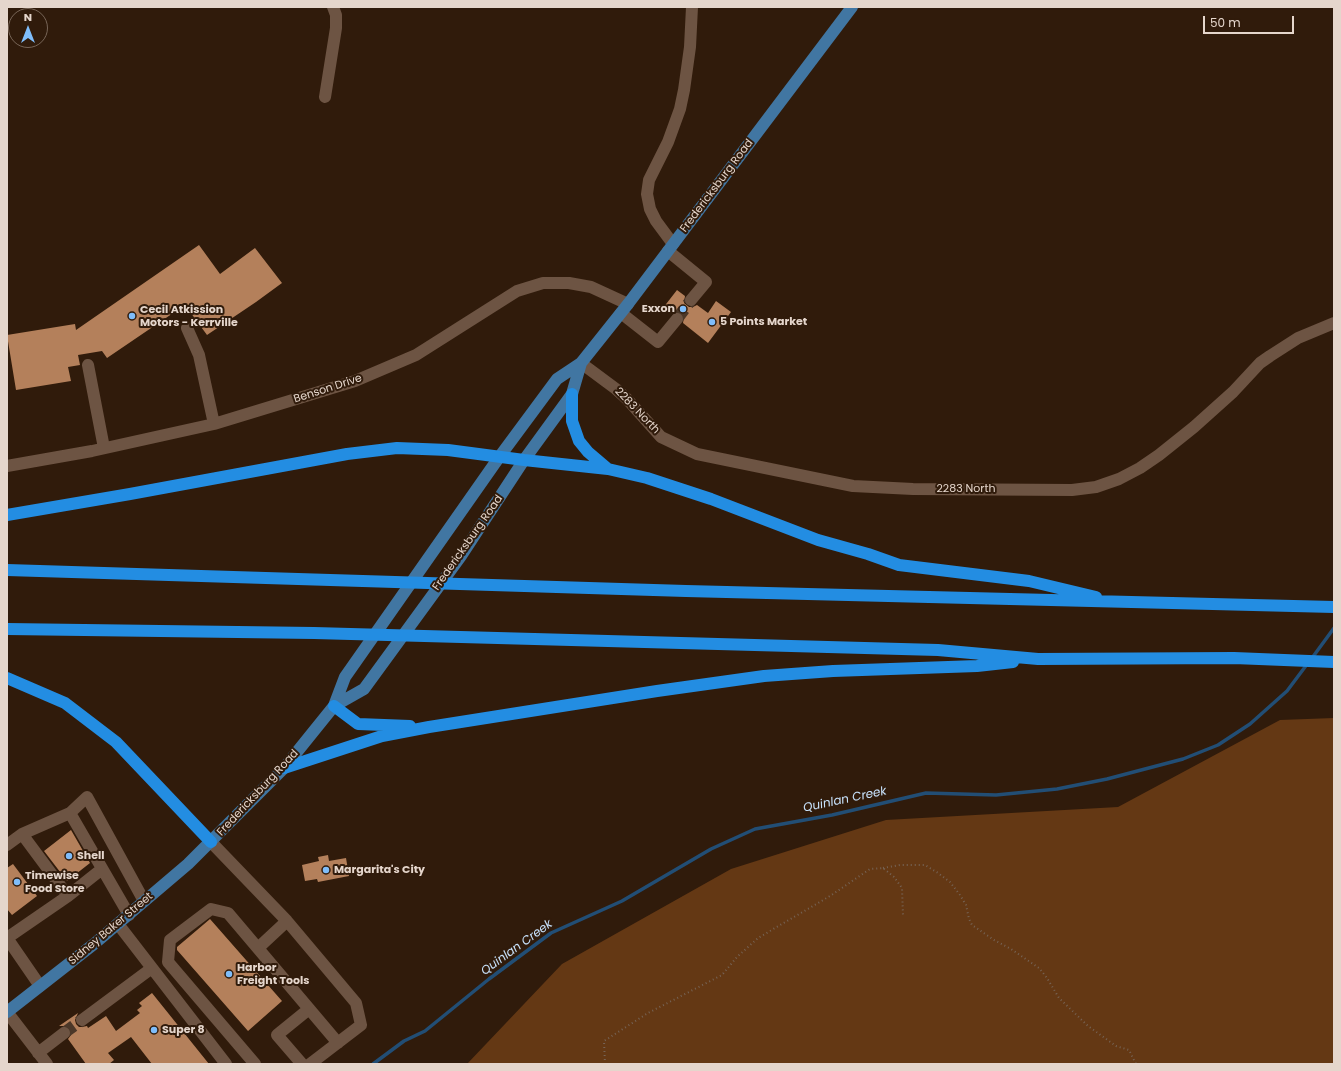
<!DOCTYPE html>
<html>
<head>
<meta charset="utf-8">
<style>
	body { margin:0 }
	#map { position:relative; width:1341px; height:1071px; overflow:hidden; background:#301b0b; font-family:Poppins,sans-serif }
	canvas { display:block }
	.frame { position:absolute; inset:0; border:8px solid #e5d6cc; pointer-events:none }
	.north { position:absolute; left:8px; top:8px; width:40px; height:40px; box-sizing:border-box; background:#301b0b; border:1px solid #786658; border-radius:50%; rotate:0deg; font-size:11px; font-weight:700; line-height:16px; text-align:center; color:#e5d6cc }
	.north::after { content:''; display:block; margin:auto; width:14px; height:18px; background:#7fbdfa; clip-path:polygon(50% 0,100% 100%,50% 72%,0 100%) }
	.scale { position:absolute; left:1203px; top:16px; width:91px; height:18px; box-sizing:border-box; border:2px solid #e5d6cc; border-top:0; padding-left:5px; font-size:12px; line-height:14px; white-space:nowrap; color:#e5d6cc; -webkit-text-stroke:3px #301b0b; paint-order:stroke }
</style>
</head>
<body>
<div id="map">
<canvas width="1341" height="1071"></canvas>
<div class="frame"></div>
<div class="north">N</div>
<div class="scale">50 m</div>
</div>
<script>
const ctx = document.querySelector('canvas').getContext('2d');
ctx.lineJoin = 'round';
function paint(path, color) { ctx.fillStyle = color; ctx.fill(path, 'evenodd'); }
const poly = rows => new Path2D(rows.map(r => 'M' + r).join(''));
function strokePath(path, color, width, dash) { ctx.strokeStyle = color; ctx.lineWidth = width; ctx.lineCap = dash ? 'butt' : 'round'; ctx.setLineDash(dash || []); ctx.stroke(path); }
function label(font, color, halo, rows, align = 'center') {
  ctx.font = font + ' Poppins,sans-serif'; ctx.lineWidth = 4; ctx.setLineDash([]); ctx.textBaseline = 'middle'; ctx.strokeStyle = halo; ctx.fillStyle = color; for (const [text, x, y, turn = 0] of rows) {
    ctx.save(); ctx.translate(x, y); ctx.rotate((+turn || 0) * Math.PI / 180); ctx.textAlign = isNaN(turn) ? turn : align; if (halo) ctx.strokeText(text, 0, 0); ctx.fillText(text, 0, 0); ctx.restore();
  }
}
paint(poly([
	[1334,718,1334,1064,467,1064,562,964,731,869,886,820,1118,807,1280,720]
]), '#643814');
strokePath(poly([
	[1312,658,1334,628],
	[373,1064,404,1041,425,1031,489,979,551,933,622,901,711,849,755,829,832,815,926,793,996,795,1057,789,1107,779,1183,759,1218,745,1250,724,1287,691,1308,663]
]), '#224e75', 3.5);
paint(poly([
	[199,245,220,274,255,248,282,283,256,302,207,335,185,305,107,358,102,351,78,355,80,365,68,367,71,381,16,390,7,335,75,324,76,330],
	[677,290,685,296,684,303,689,307,693,307,697,305,708,313,716,301,731,312,708,343,683,323,684,317,681,313,675,312,671,314,663,308],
	[71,830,90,863,67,881,44,851],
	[328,855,329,861,346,858,349,876,318,882,317,879,305,881,302,865,319,861,318,857],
	[13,864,37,896,12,915,7,909,7,868],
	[210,919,282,1001,248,1031,177,950,177,947],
	[152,993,209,1064,152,1064,131,1037,108,1053,114,1060,109,1064,86,1064,68,1039,71,1035,70,1029,66,1026,59,1026,78,1013,75,1020,76,1024,79,1027,82,1027,87,1026,88,1028,106,1016,116,1031,140,1013,137,1010,142,1006,139,1003]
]), '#b4805b');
strokePath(poly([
	[677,319,691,300],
	[64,1033,82,1020]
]), '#4b3728', 12, [12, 6]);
strokePath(poly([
	[883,868,900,865,925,865,938,873,950,882,960,895,966,905,969,919,972,925,994,940,1011,949,1039,968,1047,978,1059,998,1088,1026,1116,1046,1129,1050,1136,1064],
	[605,1064,604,1041,648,1013,722,975,737,957,758,938,830,896,870,869,883,868,894,877,902,888,903,916]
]), '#766355', 2, [1, 3]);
strokePath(poly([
	[325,97,336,28,336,15,333,7],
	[673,244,656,221,650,209,647,194,649,180,668,142,680,109,684,90,690,47,692,7],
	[668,251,706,282,691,300],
	[621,313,658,342,677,319],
	[187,328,199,355,214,424],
	[581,363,616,389,627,399,661,437,697,454,853,486,913,489,1072,490,1096,487,1119,479,1140,468,1159,455,1194,427,1233,392,1260,363,1270,356,1298,338,1334,323],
	[88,365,104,448],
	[7,466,92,451,214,424,355,381,416,355,517,291,543,283,569,283,591,287,628,304],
	[70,813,129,915],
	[22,834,68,896],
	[211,842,287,921,356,1003,361,1025,310,1064],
	[7,845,22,834,70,813,87,797,144,901],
	[118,924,226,1064],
	[7,938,68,896,102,869],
	[7,938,40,986],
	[258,948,287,921],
	[7,1012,47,1064],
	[82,1020,152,968],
	[38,1053,64,1033],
	[255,1064,168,962,170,940,211,909,228,913,338,1043],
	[302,1064,277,1035,309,1009]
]), '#6d5443', 12);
strokePath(poly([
	[334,706,364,689,461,556,524,460,572,394,581,363],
	[7,1012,94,944,188,864,284,768,334,706,345,677,500,456,557,379,581,363,628,304,852,7]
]), '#4176a2', 12);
strokePath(poly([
	[572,394,572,421,579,441,588,452,608,469],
	[7,515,130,494,347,454,397,448,448,450,524,460,608,469,647,478,711,499,818,540,868,554,899,565,1029,581,1096,597],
	[7,570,686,591,1334,607],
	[7,629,314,633,938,650,1038,659,1234,658,1334,662],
	[7,678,65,703,116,742,211,842],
	[334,706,358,724,410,726],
	[284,768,382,736,429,727,657,691,764,676,833,671,977,666,1013,662]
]), '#238de2', 12);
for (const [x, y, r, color] of [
	[683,309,4,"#7fbdfa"],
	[132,316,4,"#7fbdfa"],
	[712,322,4,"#7fbdfa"],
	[69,856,4,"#7fbdfa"],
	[326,870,4,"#7fbdfa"],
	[17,882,4,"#7fbdfa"],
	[229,974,4,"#7fbdfa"],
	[154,1030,4,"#7fbdfa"]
]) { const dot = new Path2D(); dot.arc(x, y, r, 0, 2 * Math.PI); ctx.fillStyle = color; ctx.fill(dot); strokePath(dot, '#301b0b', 1.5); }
label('11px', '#e5d6cc', '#301b0b', [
	["Fredericksburg Road",717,186,-53],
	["Benson Drive",328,389,-18],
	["2283 North",637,411,46],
	["2283 North",966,489],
	["Fredericksburg Road",468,543,-55],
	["Fredericksburg Road",258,793,-47],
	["Sidney Baker Street",111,929,-40]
]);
label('bold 11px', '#e5d6cc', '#301b0b', [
	["Exxon",675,309,"right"],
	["Cecil Atkission",140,310],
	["Motors - Kerrville",140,323],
	["5 Points Market",720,322],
	["Shell",77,856],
	["Margarita's City",334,870],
	["Timewise",25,876],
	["Food Store",25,889],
	["Harbor",237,968],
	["Freight Tools",237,981],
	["Super 8",162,1030]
], 'left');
label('italic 12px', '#c7e1fb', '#301b0b', [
	["Quinlan Creek",845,800,-12],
	["Quinlan Creek",517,948,-36]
]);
</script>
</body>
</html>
